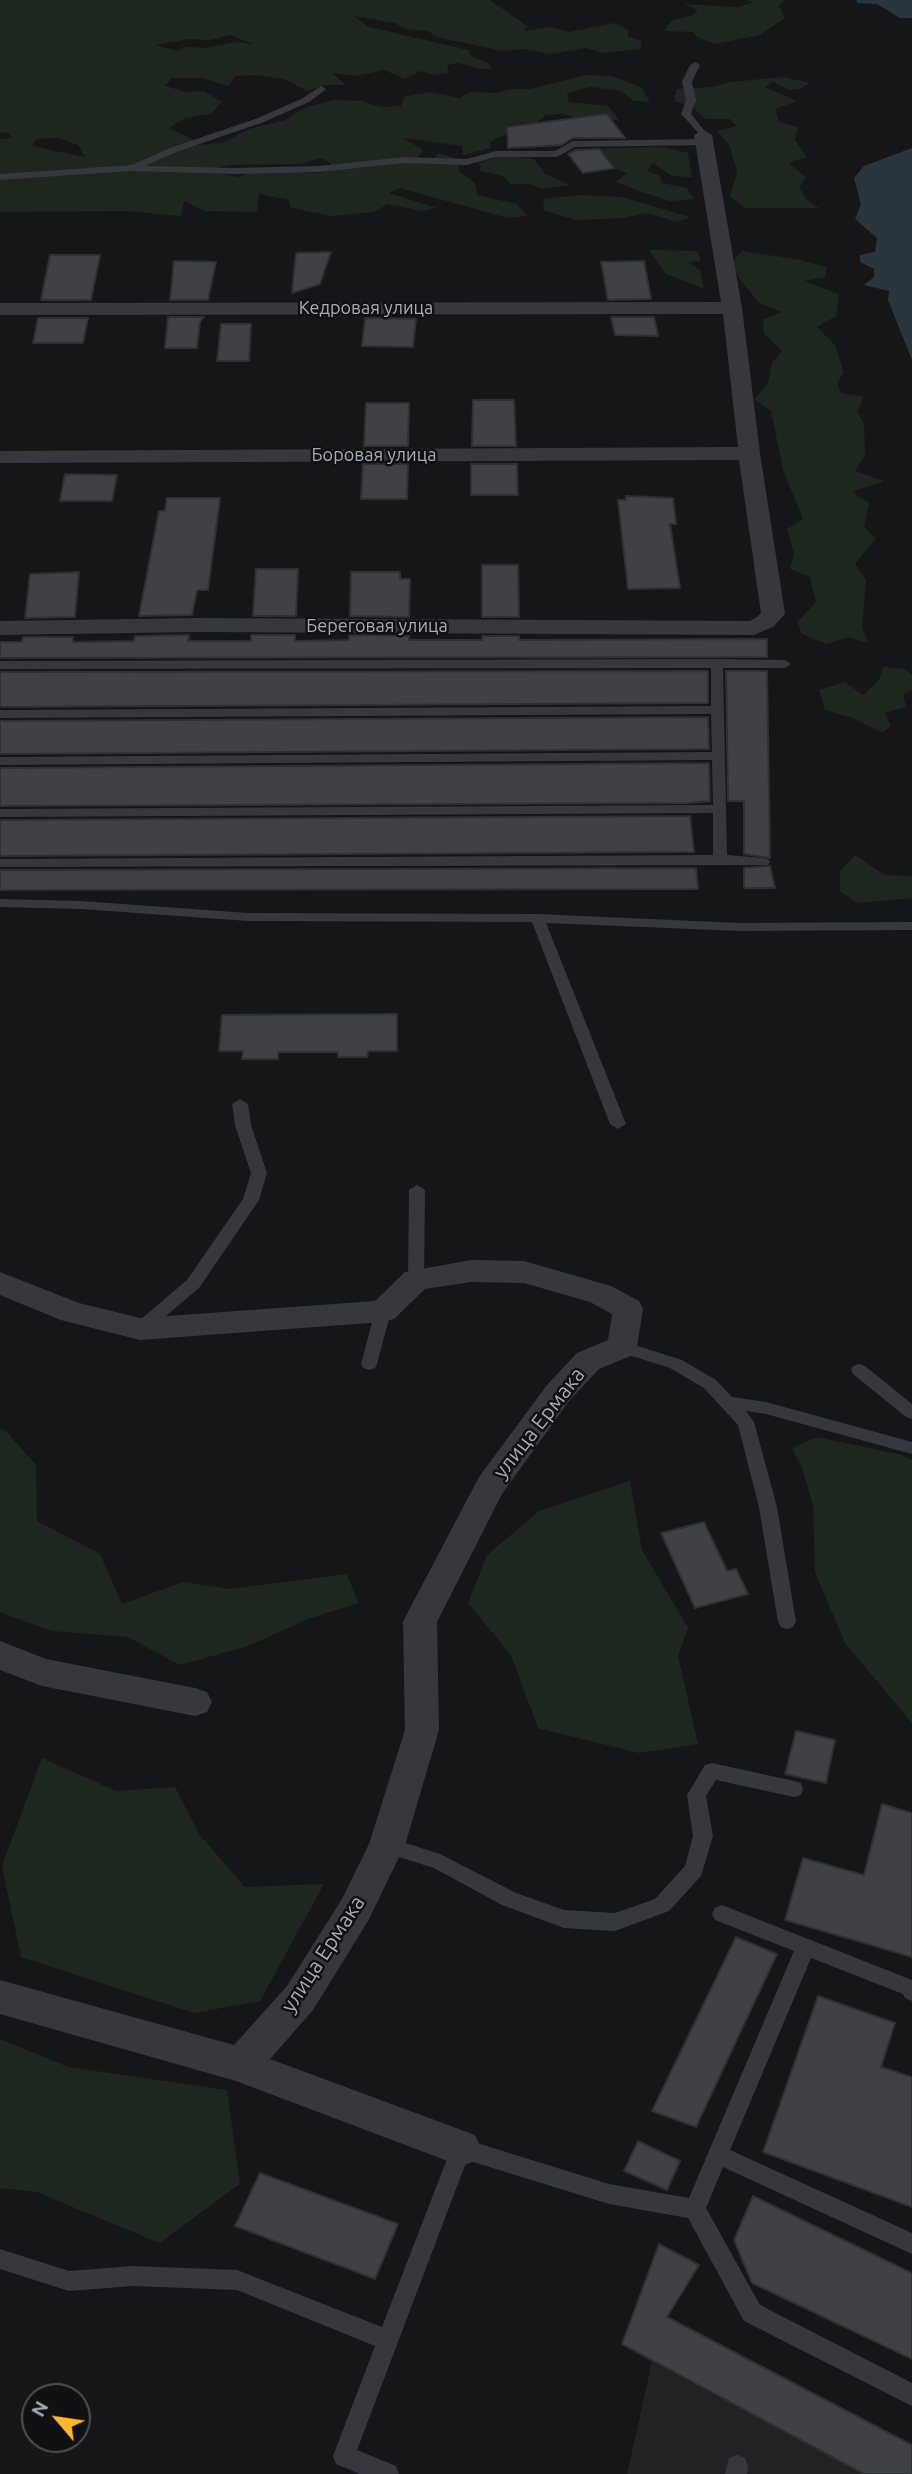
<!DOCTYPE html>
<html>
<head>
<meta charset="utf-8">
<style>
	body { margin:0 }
	#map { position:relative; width:912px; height:2474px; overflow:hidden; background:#161618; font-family:Ubuntu,sans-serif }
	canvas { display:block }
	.north { position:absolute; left:21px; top:2383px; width:70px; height:70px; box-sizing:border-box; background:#111113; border:2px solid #4d4f55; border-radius:50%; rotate:299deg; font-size:19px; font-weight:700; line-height:28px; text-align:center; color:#a7acb9 }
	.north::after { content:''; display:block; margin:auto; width:24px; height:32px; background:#ffb827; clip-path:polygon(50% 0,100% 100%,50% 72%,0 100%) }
</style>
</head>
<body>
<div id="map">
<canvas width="912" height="2474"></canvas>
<div class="north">N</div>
</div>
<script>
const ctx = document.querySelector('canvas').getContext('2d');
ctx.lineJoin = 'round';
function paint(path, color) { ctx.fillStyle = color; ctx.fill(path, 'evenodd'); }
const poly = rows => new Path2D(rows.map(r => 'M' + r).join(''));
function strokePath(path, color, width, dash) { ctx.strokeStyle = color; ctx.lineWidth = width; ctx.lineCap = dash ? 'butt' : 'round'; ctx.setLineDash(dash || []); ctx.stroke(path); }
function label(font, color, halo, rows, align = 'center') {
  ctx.font = font + ' Ubuntu,sans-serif'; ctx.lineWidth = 5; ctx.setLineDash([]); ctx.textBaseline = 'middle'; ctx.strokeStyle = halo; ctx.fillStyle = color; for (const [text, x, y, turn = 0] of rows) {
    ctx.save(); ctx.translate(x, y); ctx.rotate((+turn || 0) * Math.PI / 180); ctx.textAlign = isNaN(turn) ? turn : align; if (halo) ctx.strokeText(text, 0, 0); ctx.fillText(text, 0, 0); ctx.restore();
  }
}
paint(poly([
	[652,2362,864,2474,627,2474]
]), '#222225');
paint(poly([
	[0,0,490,0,527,26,525,31,550,27,569,32,615,23,628,30,628,36,641,41,641,49,602,53,586,48,550,54,525,49,503,51,436,37,428,31,405,29,395,23,354,16,369,27,468,50,471,56,489,63,491,69,479,69,458,63,447,65,449,73,433,75,421,71,405,79,384,70,355,76,332,73,346,85,326,85,307,91,284,79,257,75,235,76,228,86,203,78,171,78,165,86,186,92,204,91,222,102,211,114,185,118,169,128,192,139,198,145,222,143,249,129,285,120,304,108,334,100,362,101,381,107,401,106,404,97,430,92,460,98,469,92,494,93,513,89,530,89,587,75,612,76,641,87,650,102,634,101,621,91,591,87,567,93,569,102,608,106,620,121,611,119,606,114,576,118,563,114,546,115,537,122,507,125,506,134,490,142,491,148,463,155,462,146,403,138,423,150,417,158,432,160,439,153,457,159,460,172,475,183,477,195,517,204,527,216,508,218,400,188,389,193,437,208,423,211,388,204,374,212,332,216,291,208,289,200,259,194,257,212,205,211,184,201,181,216,126,211,0,212,0,139,12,138,8,133,0,132],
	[230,35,253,44,236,42,204,48,186,47,178,51,156,45,188,39,211,40],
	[59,138,78,145,85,157,32,146,37,139],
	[321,158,331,164,324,173,305,173,289,167,255,170,239,177,203,170,230,165,301,164],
	[744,0,785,0,779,6,785,18,760,35,715,44,697,37,693,32,664,31,672,20,691,16,698,11,684,4,737,7,755,2],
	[784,77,810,83,800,89,789,90,773,82,764,87,797,101,775,109,779,122,798,127,795,140,807,157,789,163,806,177,799,187,807,200,819,208,746,208,730,197,737,172,730,146,717,131,737,126,730,119,705,119,694,108,674,101,677,89,712,87,730,82],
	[663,147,688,153,692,177,672,176,653,163,647,171,660,176,662,183,687,188,694,199,670,201,642,192,616,182,627,173,614,168,606,159,574,157,579,149],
	[504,155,534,159,545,174,571,185,542,189,531,184,510,184,503,176,481,171,479,163],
	[578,195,622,197,690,217,678,222,646,213,623,218,576,220,543,210,544,199],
	[649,250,698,251,701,261,688,262,700,270,704,289,666,274],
	[742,251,800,260,827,267,825,277,804,281,839,294,836,316,817,327,835,345,844,372,837,383,841,393,864,397,857,411,864,424,865,456,855,471,884,481,852,492,869,503,864,527,876,538,855,564,866,580,862,628,869,643,848,637,826,644,802,634,797,622,816,602,810,577,790,569,794,554,787,529,803,519,783,470,771,411,754,399,768,384,772,363,782,351,764,334,763,320,781,312,759,303,742,282,731,264],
	[883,667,905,669,912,675,912,690,903,695,906,707,885,713,891,726,882,733,853,718,825,710,819,690,845,682,863,695,879,680],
	[855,855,885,875,912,876,912,898,857,903,840,891,840,871],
	[0,1429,5,1430,36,1465,37,1521,100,1554,122,1604,183,1582,230,1589,347,1574,358,1603,308,1619,248,1646,180,1665,128,1637,51,1631,0,1612],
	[817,1437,902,1455,912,1460,912,1723,845,1643,815,1572,813,1505,802,1468,792,1448],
	[630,1481,642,1550,688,1628,678,1656,698,1744,639,1753,538,1728,511,1655,468,1603,487,1555,539,1511],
	[42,1758,116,1791,175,1787,199,1834,245,1887,324,1884,260,2001,194,2013,21,1957,2,1866],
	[0,2039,68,2067,227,2090,240,2184,159,2243,37,2192,0,2188]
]), '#1d271f');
paint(poly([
	[856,0,912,0,912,18,900,18,877,4,858,3],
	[912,148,912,360,888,300,889,291,864,285,874,277,874,269,860,262,860,255,875,252,877,238,855,219,861,204,854,178,864,166]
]), '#2b353d');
const building = poly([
	[607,114,625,138,573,138,561,145,508,148,507,127,607,114],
	[599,149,614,168,583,173,568,154,576,150,599,149],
	[331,252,320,284,292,293,296,253,331,252],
	[50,255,100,255,91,300,41,300,50,255],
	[174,261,216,262,208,300,170,300,174,261],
	[644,261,651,299,608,300,601,262,644,261],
	[168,317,204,317,200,322,197,348,165,348,168,317],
	[611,317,654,317,658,336,615,335,611,317],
	[38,318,88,318,83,343,33,343,38,318],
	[365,318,416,319,413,347,362,346,365,318],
	[221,324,251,324,249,361,217,361,221,324],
	[473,400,514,400,516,446,472,446,473,400],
	[366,403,409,403,408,446,364,446,366,403],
	[363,464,408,464,407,499,361,499,363,464],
	[471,464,517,464,518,495,471,495,471,464],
	[65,474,117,475,112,501,60,501,65,474],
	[626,496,673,498,676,524,670,524,680,588,628,589,618,500,626,500,626,496],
	[167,498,220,498,208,590,197,590,192,615,139,616,159,511,165,511,167,498],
	[482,565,518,565,519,617,482,617,482,565],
	[256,569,298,569,296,616,253,616,256,569],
	[79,572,75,617,25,618,30,574,79,572],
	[351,572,400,572,400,579,410,579,409,617,350,616,351,572],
	[189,635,188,641,251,641,251,635,295,635,295,641,349,640,349,635,409,636,409,640,482,640,482,636,519,636,519,640,767,639,767,657,0,658,0,642,22,642,23,637,73,637,73,642,134,641,135,636,189,635],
	[708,671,708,703,0,707,0,672,708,671],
	[726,671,767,671,770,858,744,854,744,801,728,801,726,671],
	[708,717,709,749,0,754,0,721,708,717],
	[709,763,710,801,688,803,0,806,0,768,709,763],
	[690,816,694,852,0,856,0,820,690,816],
	[770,866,775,888,744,888,744,868,770,866],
	[696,868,698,889,0,890,0,870,696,868],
	[397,1014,397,1051,368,1051,367,1057,338,1057,338,1052,278,1052,278,1059,242,1059,243,1051,219,1051,222,1015,397,1014],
	[704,1522,727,1571,736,1569,748,1594,695,1608,661,1533,704,1522],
	[796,1731,835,1740,826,1783,785,1774,796,1731],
	[882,1804,912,1813,912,1957,785,1920,803,1858,864,1875,882,1804],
	[736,1937,777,1954,696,2127,652,2111,736,1937],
	[818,1996,895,2023,881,2067,912,2077,912,2207,763,2152,818,1996],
	[638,2141,680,2161,667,2190,624,2171,638,2141],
	[260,2173,398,2224,375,2279,235,2226,260,2173],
	[753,2196,912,2273,912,2359,752,2283,734,2240,753,2196],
	[659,2244,699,2265,667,2317,912,2445,912,2474,864,2474,622,2344,659,2244]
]);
paint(building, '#404145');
strokePath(building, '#303034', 2);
paint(poly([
	[695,62,700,65,692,82,696,100,691,114,708,135,703,138,681,114,686,100,682,82,690,65,695,62],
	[321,86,326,89,324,91,309,102,264,122,176,152,145,166,235,168,319,166,404,157,467,159,496,151,555,151,573,141,704,139,709,142,704,145,575,147,557,157,496,157,467,165,404,163,319,172,235,174,130,171,0,180,0,174,132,165,170,148,258,118,303,98,321,86],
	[717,659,785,660,791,664,785,668,723,668,727,855,763,858,768,859,770,862,768,865,0,867,0,859,713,855,713,813,0,817,0,809,713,805,712,760,0,765,0,757,712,752,711,714,0,718,0,710,711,706,711,668,0,669,0,661,717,659],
	[0,899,81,901,248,913,537,914,740,923,912,922,912,930,740,931,546,923,626,1124,618,1129,610,1124,532,922,248,921,81,909,0,907,0,899],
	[240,1099,248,1104,251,1125,267,1173,259,1200,199,1288,146,1333,134,1333,132,1329,134,1325,187,1280,243,1199,251,1173,235,1125,232,1104,240,1099],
	[417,1185,425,1190,424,1280,416,1286,408,1280,409,1190,417,1185],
	[383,1305,391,1311,377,1364,375,1368,369,1370,363,1368,361,1364,375,1311,383,1305],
	[622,1341,682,1360,716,1380,732,1397,766,1402,912,1442,912,1454,766,1414,746,1411,754,1422,777,1507,796,1622,793,1627,787,1629,781,1627,778,1622,759,1507,738,1425,704,1388,670,1368,616,1351,614,1347,616,1343,622,1341],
	[859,1364,865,1366,912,1404,912,1419,906,1417,853,1374,851,1370,853,1366,859,1364],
	[712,1763,794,1781,801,1783,803,1789,801,1795,794,1797,716,1780,706,1796,713,1836,701,1876,669,1911,615,1931,564,1928,502,1905,434,1868,380,1851,377,1845,380,1839,387,1837,440,1854,516,1893,564,1910,615,1913,655,1899,685,1866,693,1836,687,1795,705,1765,712,1763],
	[722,1905,912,1980,912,2001,905,1998,903,1994,811,1958,730,2150,912,2233,912,2254,723,2167,706,2208,760,2305,912,2383,912,2406,744,2321,688,2218,609,2204,467,2160,357,2450,396,2466,399,2474,360,2474,336,2464,333,2456,375,2346,237,2290,133,2286,69,2291,0,2269,0,2249,69,2271,133,2266,237,2270,382,2327,454,2141,461,2138,609,2184,689,2198,794,1951,715,1920,712,1914,715,1908,722,1905],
	[737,2455,745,2458,748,2466,747,2474,725,2474,729,2458,737,2455]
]), '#37383d');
paint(poly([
	[703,130,712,135,742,308,760,453,785,614,773,627,754,635,197,632,0,635,0,621,197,618,750,621,757,617,761,613,739,460,0,463,0,451,738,447,723,314,0,315,0,303,721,302,694,135,703,130],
	[471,1260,524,1261,611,1286,639,1301,643,1309,637,1347,633,1355,599,1369,569,1401,502,1494,437,1622,439,1730,405,1845,368,1921,313,2010,270,2059,475,2135,481,2148,475,2161,461,2166,236,2081,0,2014,0,1980,234,2045,287,1986,342,1899,369,1844,405,1730,403,1622,408,1612,479,1477,547,1385,577,1353,608,1340,612,1314,590,1302,524,1283,471,1282,425,1289,394,1319,383,1322,140,1340,61,1320,0,1295,0,1272,79,1303,140,1318,375,1301,405,1272,471,1260],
	[0,1641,46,1659,195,1688,207,1692,212,1702,207,1712,195,1716,42,1686,0,1670,0,1641]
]), '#37383d');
label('18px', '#a7acb9', '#111113', [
	["Кедровая улица",366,308],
	["Боровая улица",374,455],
	["Береговая улица",377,626]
]);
label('21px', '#a7acb9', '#111113', [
	["улица Ермака",539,1423,-52],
	["улица Ермака",323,1954,-57]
]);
</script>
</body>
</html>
